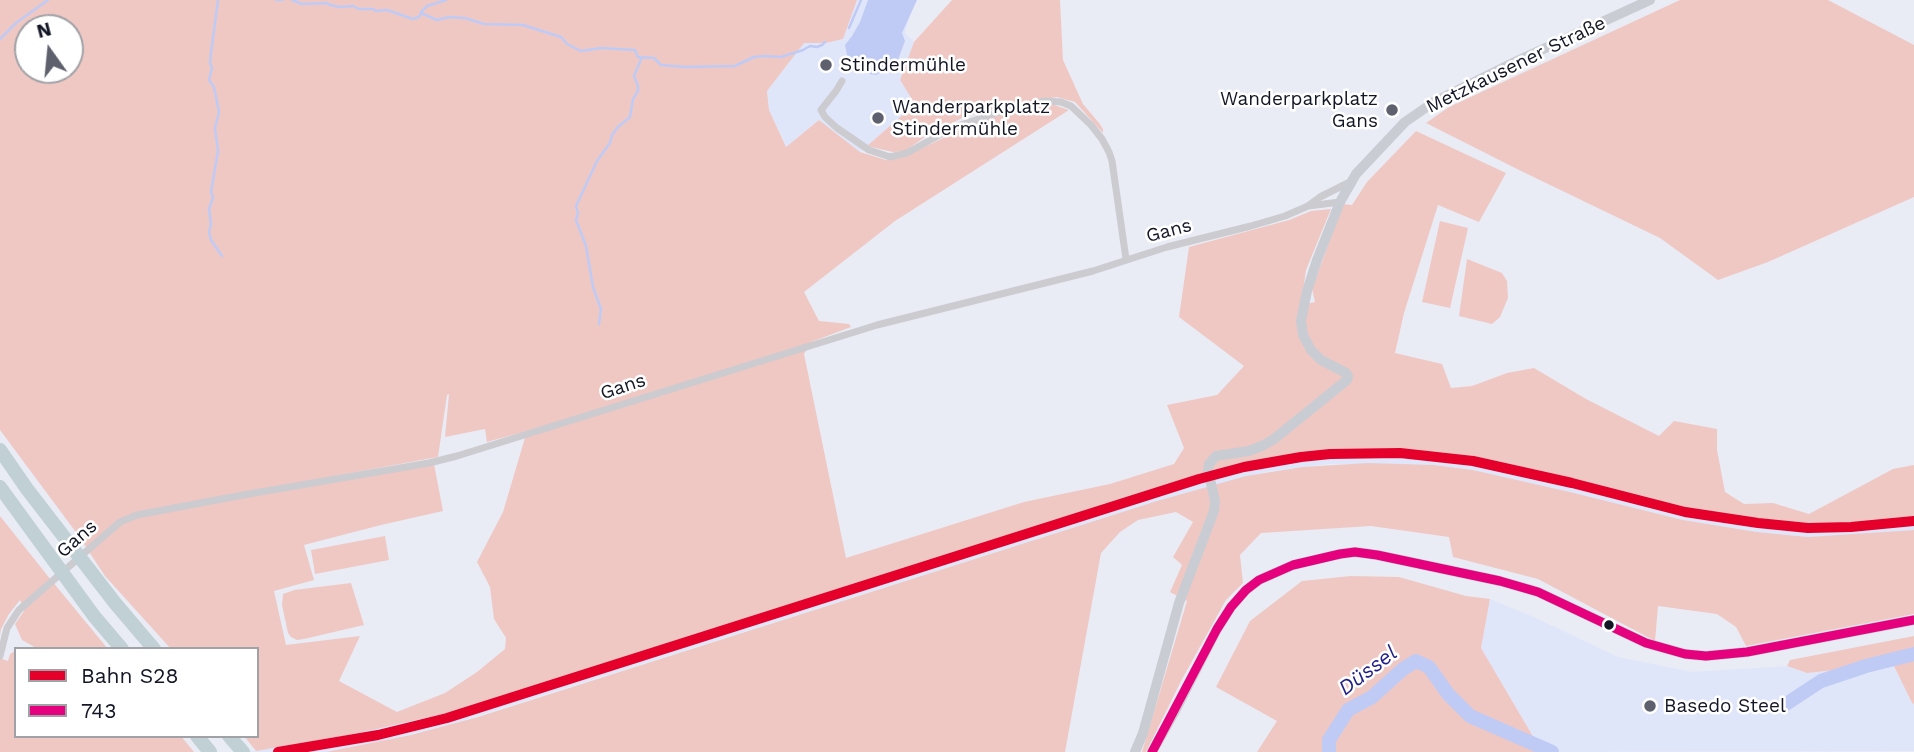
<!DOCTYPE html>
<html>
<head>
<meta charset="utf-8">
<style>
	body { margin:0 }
	#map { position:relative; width:1914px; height:752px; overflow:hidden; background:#e9ecf5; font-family:"Work Sans",sans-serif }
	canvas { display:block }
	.legend { position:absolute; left:14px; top:647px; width:245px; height:91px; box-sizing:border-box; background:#fff; border:2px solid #a1a2a7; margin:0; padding:9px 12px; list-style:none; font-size:21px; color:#131624 }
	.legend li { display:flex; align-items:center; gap:14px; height:35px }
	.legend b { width:35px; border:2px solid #a1a2a7 }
	.north { position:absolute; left:14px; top:14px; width:70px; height:70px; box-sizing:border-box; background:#fff; border:2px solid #a1a2a7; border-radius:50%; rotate:345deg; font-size:19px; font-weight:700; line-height:28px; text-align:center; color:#131624 }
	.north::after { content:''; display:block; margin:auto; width:24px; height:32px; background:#5e616d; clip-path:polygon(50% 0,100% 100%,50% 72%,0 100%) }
</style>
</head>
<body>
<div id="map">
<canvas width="1914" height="752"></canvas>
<ul class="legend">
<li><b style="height:9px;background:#e4002b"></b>Bahn S28</li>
<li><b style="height:9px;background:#e5007d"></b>743</li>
</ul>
<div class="north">N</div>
</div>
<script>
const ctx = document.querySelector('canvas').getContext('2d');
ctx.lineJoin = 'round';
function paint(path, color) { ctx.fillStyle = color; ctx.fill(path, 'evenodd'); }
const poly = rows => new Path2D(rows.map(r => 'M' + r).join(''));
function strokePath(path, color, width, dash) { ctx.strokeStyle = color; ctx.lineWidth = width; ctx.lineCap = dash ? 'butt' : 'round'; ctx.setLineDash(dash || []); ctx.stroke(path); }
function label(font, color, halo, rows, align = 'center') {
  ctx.font = font + ' "Work Sans",sans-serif'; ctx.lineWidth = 5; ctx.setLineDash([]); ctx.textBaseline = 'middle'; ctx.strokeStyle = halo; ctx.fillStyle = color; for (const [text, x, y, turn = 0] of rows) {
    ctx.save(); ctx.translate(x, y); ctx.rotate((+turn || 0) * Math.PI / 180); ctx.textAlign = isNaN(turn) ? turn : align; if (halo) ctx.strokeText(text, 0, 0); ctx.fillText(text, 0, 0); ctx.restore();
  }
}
paint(poly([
	[857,0,914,0,905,33,914,42,900,80,915,104,860,152,819,120,786,147,769,110,767,91,804,42,826,43,842,39],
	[1371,450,1400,450,1436,453,1508,464,1685,509,1902,520,1914,518,1914,530,1850,535,1808,537,1757,532,1683,520,1570,492,1473,470,1434,465,1329,464,1302,467,1265,472,1157,501,449,725,379,742,326,752,247,752,354,734,452,712,1215,470,1300,454,1330,451],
	[1490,599,1536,618,1618,657,1692,672,1787,666,1807,673,1893,664,1912,703,1914,704,1914,751,1551,752,1541,750,1481,648]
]), '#e0e6fa');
paint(poly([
	[0,0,857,0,843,39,826,43,804,43,767,91,769,110,786,147,819,120,860,152,886,160,904,157,974,123,1026,107,1054,105,1069,110,895,221,804,292,819,321,849,324,851,327,811,342,804,354,846,558,1024,502,1110,484,1174,464,1184,448,1167,405,1217,395,1244,366,1179,317,1189,247,1289,220,1311,211,1331,209,1306,270,1301,305,1315,302,1312,289,1343,204,1352,205,1367,182,1416,131,1506,173,1479,222,1438,205,1404,313,1395,353,1442,364,1451,388,1472,386,1507,373,1534,368,1586,399,1659,436,1674,421,1717,429,1717,450,1725,492,1744,504,1773,503,1809,514,1893,469,1914,465,1914,518,1850,524,1807,525,1739,518,1685,509,1508,464,1436,453,1400,450,1371,450,1330,451,1300,454,1215,470,452,712,354,734,256,751,244,736,257,736,257,649,171,649,105,576,78,535,0,430],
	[28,28,70,28,70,70,28,70],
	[449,394,445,437,485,429,487,442,527,431,503,512,477,562,490,587,494,619,506,638,505,649,477,672,445,693,397,712,339,681,360,636,286,645,274,591,314,580,304,545,381,525,443,511,434,464,226,496,438,457,447,395],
	[952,0,1060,0,1063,60,1083,104,1099,123,1103,129,1103,133,1075,102,1057,97,1019,103,964,117,925,137,905,151,893,152,867,146,915,104,900,80,914,42],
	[1680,0,1828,0,1914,45,1914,197,1768,262,1718,280,1660,238,1519,170,1426,123,1449,107],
	[1440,221,1468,228,1450,308,1422,302],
	[1467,259,1502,273,1507,281,1508,298,1500,317,1492,324,1459,316],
	[1368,463,1434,465,1473,470,1570,492,1683,520,1757,532,1808,537,1914,530,1914,614,1746,646,1736,627,1717,614,1658,606,1655,641,1538,579,1453,557,1449,537,1371,526,1261,533,1240,555,1243,583,1226,600,1181,681,1146,752,1142,752,1187,601,1170,592,1182,565,1173,557,1193,522,1176,512,1138,520,1120,532,1101,553,1065,752,326,752,411,735,478,717,1157,501,1246,476,1302,467],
	[0,516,47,575,108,649,38,649,22,640,15,624,24,611,20,600,9,614,1,629,0,636],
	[385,536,389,560,315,574,311,550],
	[1351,576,1399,577,1466,596,1490,599,1481,648,1541,750,1551,752,1257,752,1277,721,1216,687,1250,621,1302,581],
	[351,583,364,625,304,639,297,640,291,637,288,633,282,605,283,594,294,590],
	[1914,636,1914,704,1912,703,1893,664,1807,673,1787,666,1790,660],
	[16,650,16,736,181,736,194,752,0,752,0,658,8,661,10,654]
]), '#efc8c4');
paint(poly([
	[868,0,917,0,902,33,905,41,896,65,876,75,850,71,845,45,852,36,860,22]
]), '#bfcbf5');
strokePath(poly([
	[218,0,211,53,210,63,212,68,209,80,214,87,219,112,215,128,218,151,211,192,213,198,209,209,211,224,209,232,211,240,222,256],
	[276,0,283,0],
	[292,0,302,4,327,3,330,5,340,7,353,6,359,9,373,9,376,11,387,10,413,19,419,17,421,13,437,20,449,17,465,18,484,24,523,25,561,37,567,44,581,51,601,48,635,50,638,57,654,58,661,65,685,67,735,66,754,57,764,56,781,57,803,50,810,46,817,47,822,45,825,42],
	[421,12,427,6,446,0],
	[849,28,861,0],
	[0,39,16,23,48,0],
	[599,324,601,309,593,287,586,246,576,220,578,213,576,206,597,161,610,143,612,135,618,127,630,117,633,99,638,91,638,86,634,76,642,57]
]), '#bfcbf5', 2.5);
strokePath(poly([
	[1786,704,1821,681,1866,666,1914,654],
	[1329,752,1329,740,1348,710,1372,697,1403,669,1416,661,1429,667,1448,694,1470,716,1552,752]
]), '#bfcbf5', 14);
strokePath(poly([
	[842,81,836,91,821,110,825,117,837,128,869,150,890,157,907,153,952,128,996,113,1045,101,1061,102,1071,106,1091,125,1102,139,1109,152,1112,161,1126,259],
	[1309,205,1320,197,1350,182],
	[0,656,7,628,19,610,120,522,137,515,243,495,429,463,457,456,877,325,1093,271,1167,247,1251,226,1285,216,1308,206,1340,202]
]), '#cbcbd0', 7);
strokePath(poly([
	[1135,752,1143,733,1179,603,1214,511,1215,501,1208,470,1209,464,1216,456,1249,451,1264,445,1274,439,1347,380,1348,376,1346,373,1321,360,1311,350,1303,335,1301,321,1307,291,1317,260,1340,202,1356,174,1405,122,1434,102,1517,61,1650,0],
	[1152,752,1175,711,1217,629,1231,607,1246,590,1259,580,1293,565,1340,554,1355,552,1377,555,1500,581,1538,592,1646,643,1685,654,1706,656,1747,652,1914,620]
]), '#c9cdd3', 10);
strokePath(poly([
	[0,450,27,489,115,603,154,649],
	[0,487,94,616,122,649],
	[197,736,210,752],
	[229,736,243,752]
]), '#c1d0d5', 14);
strokePath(poly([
	[1152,752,1217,629,1231,607,1246,590,1259,580,1293,565,1340,554,1355,552,1377,555,1500,581,1538,592,1646,643,1685,654,1706,656,1747,652,1914,620]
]), '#e5007d', 9);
strokePath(poly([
	[278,752,378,735,447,718,1199,479,1244,467,1301,457,1330,454,1400,453,1473,461,1572,483,1685,512,1758,523,1808,528,1851,527,1914,521]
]), '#e4002b', 10);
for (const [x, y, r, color] of [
	[826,65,7,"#5e616d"],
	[1392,110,7,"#5e616d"],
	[878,118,7,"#5e616d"],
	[1609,625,6,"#131624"],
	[1650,706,7,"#5e616d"]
]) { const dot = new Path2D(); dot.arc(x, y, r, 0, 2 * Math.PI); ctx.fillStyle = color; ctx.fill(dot); strokePath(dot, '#fff', 2.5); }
label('19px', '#131624', '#fff', [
	["Stindermühle",840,65],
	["Wanderparkplatz",1378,99,"right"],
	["Gans",1378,121,"right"],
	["Wanderparkplatz",892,107],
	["Stindermühle",892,129],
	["Basedo Steel",1664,706]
], 'left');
label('19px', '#131624', '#fff', [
	["Metzkausener Straße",1516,65,-26],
	["Gans",1169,231,-15],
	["Gans",623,387,-18],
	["Gans",77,539,-41]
]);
label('italic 21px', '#201f88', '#fff', [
	["Düssel",1368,671,-37]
]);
</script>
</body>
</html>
